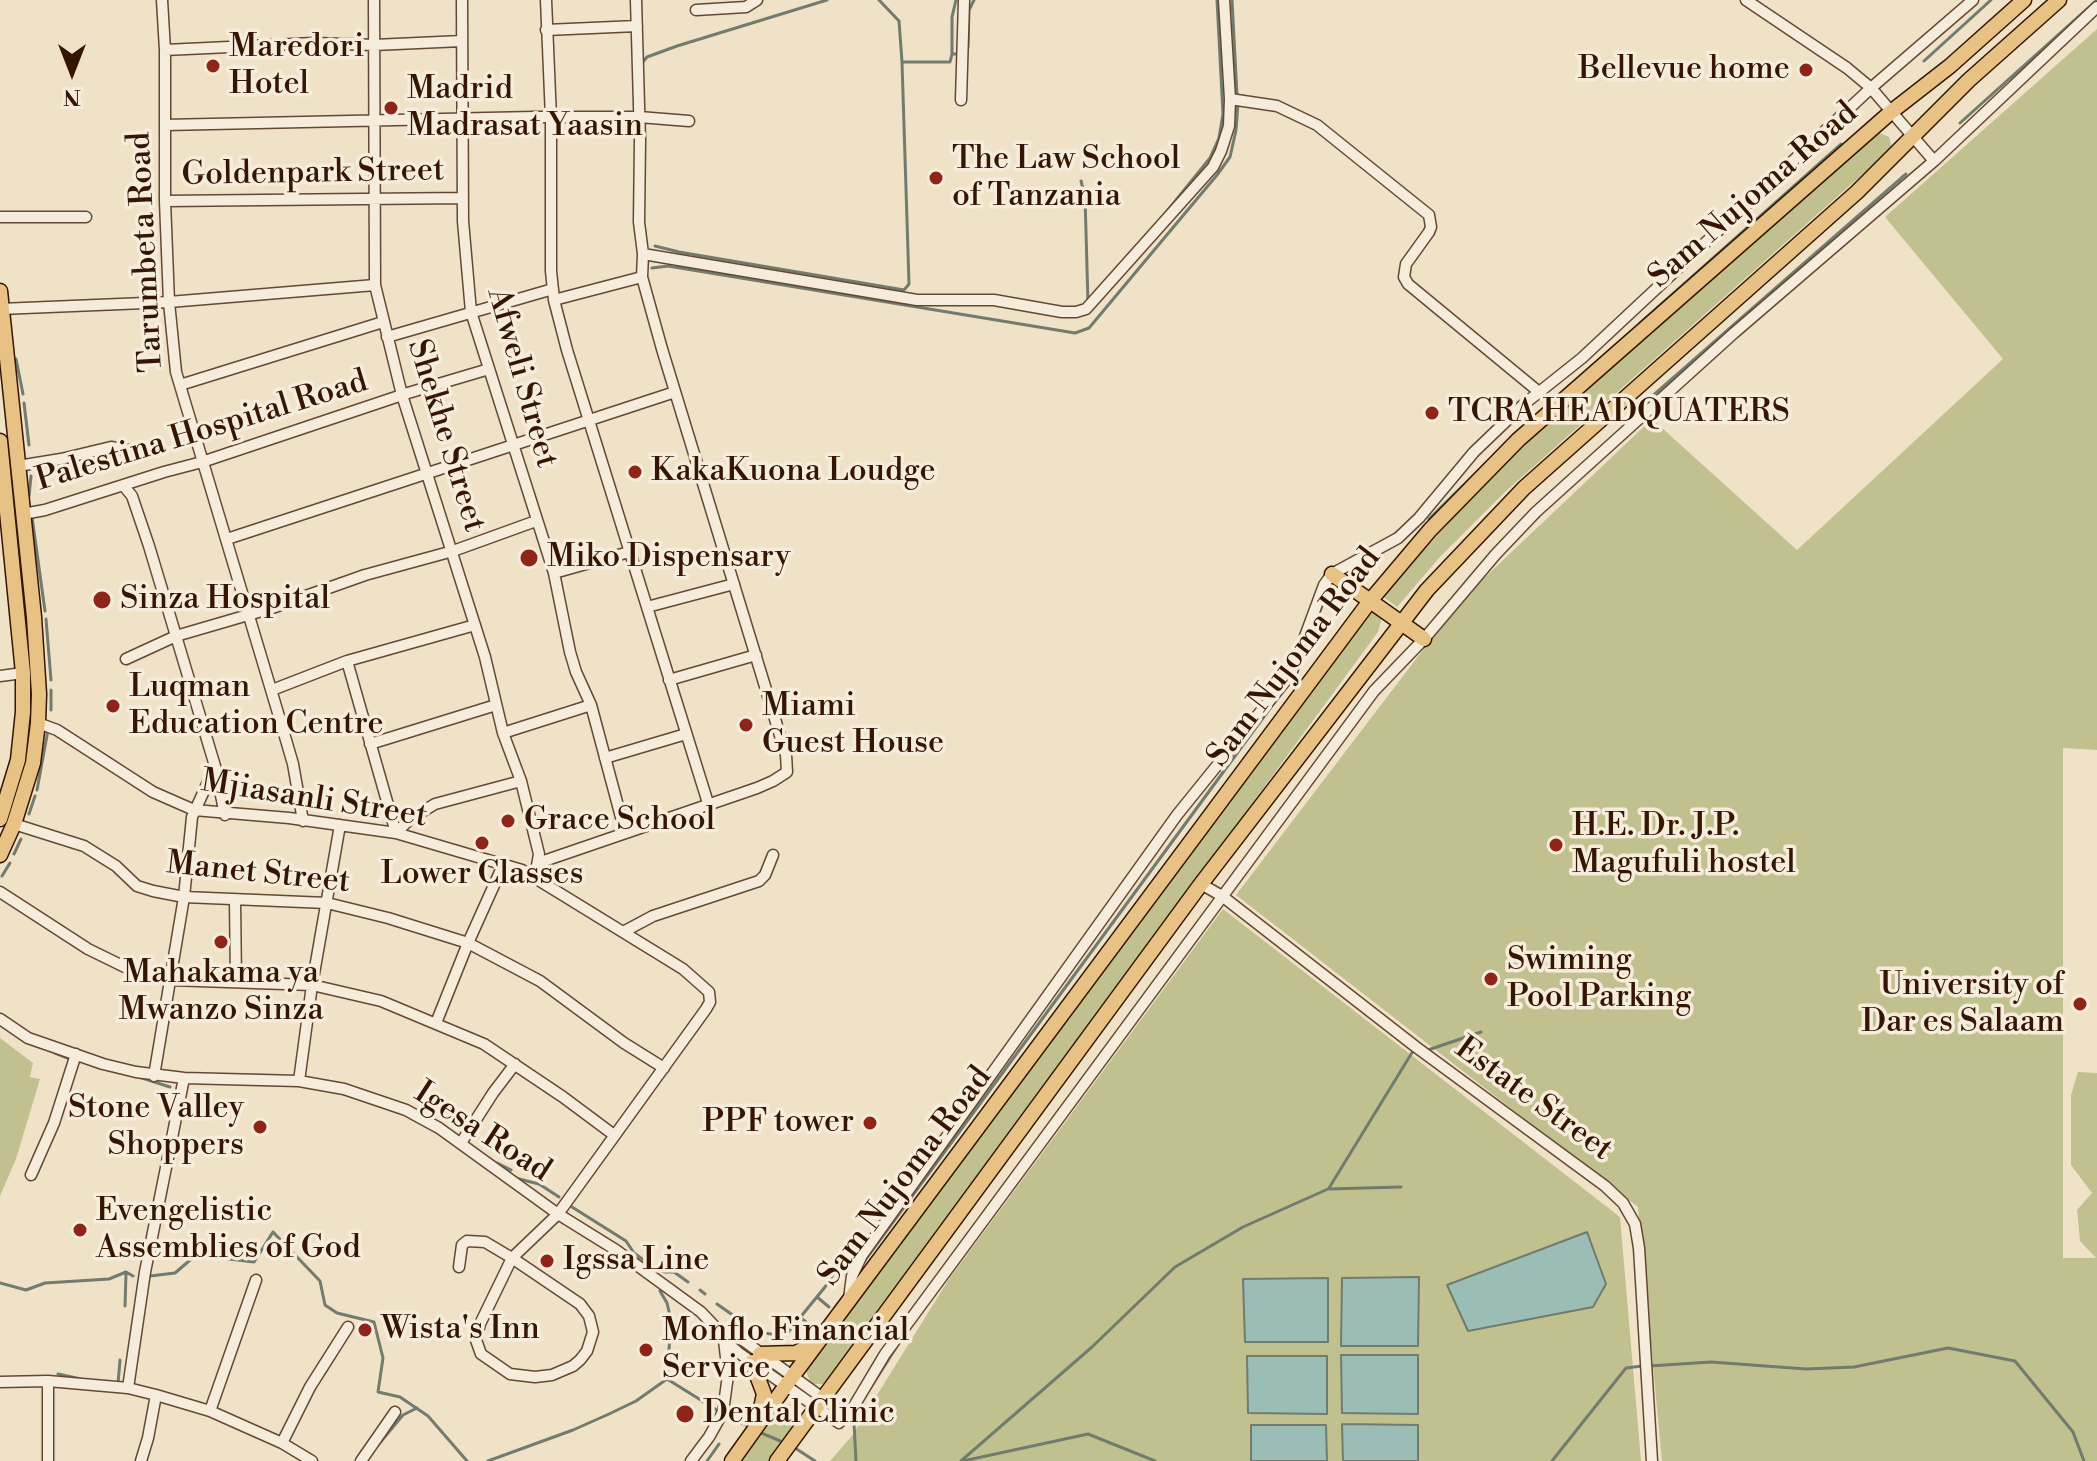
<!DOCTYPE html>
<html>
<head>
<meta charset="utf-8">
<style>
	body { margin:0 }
	#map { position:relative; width:2097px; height:1461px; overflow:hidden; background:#f0e2c7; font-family:"Libre Bodoni",serif }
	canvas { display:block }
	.north { position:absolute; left:32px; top:32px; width:80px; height:80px; -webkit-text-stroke:6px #f5ecdb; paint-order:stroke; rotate:180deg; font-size:22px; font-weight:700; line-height:32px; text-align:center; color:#341602 }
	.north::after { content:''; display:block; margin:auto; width:28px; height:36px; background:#341602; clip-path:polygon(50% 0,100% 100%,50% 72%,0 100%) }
</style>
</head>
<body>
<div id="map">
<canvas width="2097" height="1461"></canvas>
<div class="north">N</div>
</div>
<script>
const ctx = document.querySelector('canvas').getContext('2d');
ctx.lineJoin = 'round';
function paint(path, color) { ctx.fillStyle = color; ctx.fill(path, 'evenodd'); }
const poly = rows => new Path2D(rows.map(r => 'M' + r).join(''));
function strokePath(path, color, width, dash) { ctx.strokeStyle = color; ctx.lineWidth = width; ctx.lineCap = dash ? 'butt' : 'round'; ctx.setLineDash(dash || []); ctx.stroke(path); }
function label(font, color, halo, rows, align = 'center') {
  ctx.font = font + ' "Libre Bodoni",serif'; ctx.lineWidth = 7; ctx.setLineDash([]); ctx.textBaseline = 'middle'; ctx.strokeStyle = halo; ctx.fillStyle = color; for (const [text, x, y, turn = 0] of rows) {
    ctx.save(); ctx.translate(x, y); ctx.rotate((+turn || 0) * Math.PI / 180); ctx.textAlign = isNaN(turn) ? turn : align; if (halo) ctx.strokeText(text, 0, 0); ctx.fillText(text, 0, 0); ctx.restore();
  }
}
paint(poly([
	[2097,29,2097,750,2063,748,2063,1258,2096,1258,2080,1241,2077,1210,2092,1193,2071,1165,2071,1095,2078,1072,2097,1073,2097,1461,1662,1461,1638,1207,1236,895,1461,600,1652,419,1797,550,2003,359,1885,217],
	[1878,132,1889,137,1892,148,1505,492,1439,558,1397,607,1382,596,1495,472],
	[1370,609,1379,610,1382,618,1378,632,826,1384,811,1384,806,1371,1195,833],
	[1223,909,1620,1217,1641,1461,830,1461,851,1437,949,1279],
	[0,1038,33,1063,30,1077,40,1079,16,1159,0,1196],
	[798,1404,802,1418,771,1461,742,1461,783,1405]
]), '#c1c190');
const water = poly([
	[1587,1232,1606,1284,1593,1307,1468,1331,1447,1285,1587,1232],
	[1419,1277,1418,1346,1341,1346,1342,1278,1419,1277],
	[1328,1278,1328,1342,1245,1342,1243,1279,1328,1278],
	[1341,1355,1418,1355,1418,1414,1342,1413,1341,1355],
	[1247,1356,1327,1356,1327,1414,1248,1413,1247,1356],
	[1342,1424,1418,1425,1418,1461,1343,1461,1342,1424],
	[1251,1425,1326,1425,1327,1461,1251,1461,1251,1425]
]);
paint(water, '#9abeb6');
strokePath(water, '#717b6e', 2);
strokePath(poly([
	[879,0,899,21,902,62,950,62,952,54,958,54],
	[1232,0,1237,95],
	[968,47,969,10,974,0],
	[952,54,952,17,956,0],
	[1924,61,1991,0],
	[642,63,647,57,677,46,827,0],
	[1960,123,2097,0],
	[1081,181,1085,196,1088,304],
	[1164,215,1210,158,1219,138,1223,114,1217,0],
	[655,246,679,252,904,290,909,284,902,62],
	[652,268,668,266,1075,333,1089,328,1217,175,1230,157,1236,130,1238,103],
	[1640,323,1841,144],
	[16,359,23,394],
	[24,403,29,445],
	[1641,406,1906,174],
	[29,496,31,476],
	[32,517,45,611],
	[1429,519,1486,463],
	[1320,611,1327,592],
	[46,619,51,680],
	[51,690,51,710],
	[37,790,48,730],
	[29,814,35,796],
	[14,854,21,839],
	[2,876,10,863],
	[1428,1050,1481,1032],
	[55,1053,70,1059],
	[139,1077,170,1087],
	[471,1133,484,1142],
	[497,1163,511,1170],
	[515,1178,539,1184,559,1197],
	[1329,1188,1413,1051],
	[572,1207,626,1241,634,1253,653,1267,664,1272,674,1272,688,1282],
	[863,1263,1293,677],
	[150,1276,175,1273,196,1255,254,1262,273,1232,320,1281,325,1305,337,1313,374,1322,383,1358,378,1392,400,1397,428,1416,467,1461],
	[0,1283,26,1290,45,1283,109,1279,126,1272,133,1276],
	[700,1290,705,1294],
	[660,1291,667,1303,671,1320,667,1379],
	[817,1297,829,1307],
	[717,1304,744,1323],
	[125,1306,126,1274],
	[801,1318,813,1328],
	[757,1332,785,1336,825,1287,840,1264],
	[1649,1366,1711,1362,1806,1369,1854,1367,1948,1348,2015,1361,2073,1432,2084,1461],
	[58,1374,81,1379],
	[118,1384,120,1360],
	[871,1387,901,1340],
	[856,1410,854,1423,856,1461],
	[726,1416,752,1428],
	[759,1432,785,1443],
	[378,1445,403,1415,417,1408],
	[795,1448,815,1461],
	[488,1461,573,1430,609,1414,636,1401,667,1379,720,1412],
	[707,1461,719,1444],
	[961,1461,1092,1347,1175,1267,1243,1227,1328,1189,1401,1187],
	[963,1461,1088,1434,1155,1461],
	[1552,1461,1626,1368,1642,1366]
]), '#717b6e', 3);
const minor = poly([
	[162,0,165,50,165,201,169,302,176,372,281,723,293,764,303,821],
	[374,0,375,285,402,395,485,657,503,733,521,781,539,854,535,877],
	[462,0,463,221,471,312,554,573,570,652,576,672,591,705,625,832],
	[546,0,551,118,551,271,554,300,567,350,708,803],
	[636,0,640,140,639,222,643,254],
	[1746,0,1847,68,1871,88,1934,161],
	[696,10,746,7,757,0],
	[546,30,637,26],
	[165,50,314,43,374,45,462,41],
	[1230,99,1277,106,1317,125,1429,215,1431,227,1429,232,1406,264,1404,277,1408,284,1539,392],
	[961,100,964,0],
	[165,125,534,117,639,117,689,121],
	[165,201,463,198],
	[0,217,86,217],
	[554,300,642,277,643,254,917,300,994,300,1062,312,1076,312,1086,309,1213,167,1221,151,1229,126,1230,99,1224,0],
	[0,309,169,302,375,285],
	[387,337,553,289],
	[180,385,383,322],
	[18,466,61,459,111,447,134,451],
	[123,485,132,496,149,546,215,766,225,815],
	[23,514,45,510,164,472,202,462,408,393,489,369],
	[227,539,675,392],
	[554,573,629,552],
	[647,607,734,584],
	[126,659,176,636,272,608,365,575,453,551,536,521],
	[347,661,396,833,410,819,435,804,521,781],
	[0,676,23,673],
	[669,680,756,655],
	[272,690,347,661,475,625],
	[38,723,57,730,153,792,194,810,289,818,396,833,522,870,683,969,709,992,710,1002,706,1009,558,1214,512,1258,480,1324,476,1340,481,1354,510,1374,535,1377,552,1375,573,1366,580,1360,587,1351,593,1332,589,1316,580,1304,512,1258,485,1242,467,1241,462,1245,459,1267],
	[503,733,591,705],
	[370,744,496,705],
	[605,758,686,734],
	[14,824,84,846,116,866,137,886,153,891,184,897,327,903,388,918,468,943,540,981,624,1043,664,1068],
	[538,863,757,788,773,781,787,772,786,755,662,349,642,277],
	[1201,884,1222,896,1416,1047,1605,1186,1623,1203,1635,1224,1639,1248,1652,1461],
	[0,892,88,949,137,973,171,980,312,985,381,1001,484,1044,563,1097,614,1135],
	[235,900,236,982],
	[623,932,653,916,759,881,765,875,773,855],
	[0,1019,28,1038,103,1064,136,1072,184,1078,299,1081,344,1089,406,1110,439,1128,558,1214,616,1250,701,1312,718,1330,724,1340,739,1353,839,1423],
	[436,1023,468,943,504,863],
	[154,1076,184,897,192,817,214,769],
	[299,1081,312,985,340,825],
	[461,1143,493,1093,515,1064],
	[31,1175,54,1123,76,1054],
	[849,1299,852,1276,862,1255,1177,815,1291,674,1324,585,1332,574,1398,538,1419,518,1474,452,1523,405,1582,358,1871,88,1973,0],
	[718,1330,744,1341,846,1415],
	[0,1382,48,1381,128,1388,156,1395,210,1411,282,1443,312,1461],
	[128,1388,145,1272,184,1078],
	[210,1411,256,1280],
	[844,1417,854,1406,885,1354,1374,691,1424,639,1496,554,1536,512,1734,333,1934,161,2097,7],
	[282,1443,310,1387,348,1327],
	[48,1461,48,1381],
	[141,1461,148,1438,156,1395],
	[361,1461,395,1412],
	[691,1461,709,1437,723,1412,728,1375,724,1340]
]);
const major = poly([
	[0,291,34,617,39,694,38,723,33,763,14,824,0,855],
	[0,441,23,673,23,712,18,760,0,819],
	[1332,574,1424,639],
	[760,1354,796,1353,817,1342],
	[752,1362,764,1394,759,1418],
	[732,1461,792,1377,1370,601,1430,530,1518,440,1891,112,1950,66,2024,0],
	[777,1461,1201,884,1427,590,1524,488,1857,192,1969,80,2059,0]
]);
strokePath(minor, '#634933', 13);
strokePath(major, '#341602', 17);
strokePath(minor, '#f5ecdb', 10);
strokePath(major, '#e8c184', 14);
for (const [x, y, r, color] of [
	[213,66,8,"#8f2418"],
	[1806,70,8,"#8f2418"],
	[391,108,8,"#8f2418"],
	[936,178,8,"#8f2418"],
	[1432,413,8,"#8f2418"],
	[635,472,8,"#8f2418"],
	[529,558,10,"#8f2418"],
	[102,600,10,"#8f2418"],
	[113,706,8,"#8f2418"],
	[746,725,8,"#8f2418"],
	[508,821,8,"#8f2418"],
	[482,843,8,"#8f2418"],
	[1556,845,8,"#8f2418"],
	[221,942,8,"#8f2418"],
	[1491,979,8,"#8f2418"],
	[2080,1004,8,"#8f2418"],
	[870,1123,8,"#8f2418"],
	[260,1127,8,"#8f2418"],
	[80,1230,8,"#8f2418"],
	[547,1261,8,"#8f2418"],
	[365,1330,8,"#8f2418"],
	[646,1350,8,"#8f2418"],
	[685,1414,10,"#8f2418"]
]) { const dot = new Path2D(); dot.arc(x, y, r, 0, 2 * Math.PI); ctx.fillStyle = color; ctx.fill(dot); strokePath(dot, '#f5ecdb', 3); }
label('32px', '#341602', '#f5ecdb', [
	["Maredori",229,48],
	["Hotel",229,85],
	["Bellevue home",1790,70,"right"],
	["Madrid",407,90],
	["Madrasat Yaasin",407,127],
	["The Law School",952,160],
	["of Tanzania",952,197],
	["TCRA HEADQUATERS",1448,413],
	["KakaKuona Loudge",651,472],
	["Miko Dispensary",547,558],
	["Sinza Hospital",120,600],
	["Luqman",129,688],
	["Education Centre",129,725],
	["Miami",762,707],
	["Guest House",762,744],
	["Grace School",524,821],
	["H.E. Dr. J.P.",1572,827],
	["Magufuli hostel",1572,864],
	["Lower Classes",482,875,"center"],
	["Swiming",1507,961],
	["Pool Parking",1507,998],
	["Mahakama ya",221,974,"center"],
	["Mwanzo Sinza",221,1011,"center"],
	["University of",2064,986,"right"],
	["Dar es Salaam",2064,1023,"right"],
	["Stone Valley",244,1109,"right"],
	["Shoppers",244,1146,"right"],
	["PPF tower",854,1123,"right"],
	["Evengelistic",96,1212],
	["Assemblies of God",96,1249],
	["Igssa Line",563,1261],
	["Wista's Inn",381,1330],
	["Monflo Financial",662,1332],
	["Service",662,1369],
	["Dental Clinic",703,1414]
], 'left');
label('32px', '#341602', '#f5ecdb', [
	["Goldenpark Street",313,174,-1],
	["Sam Nujoma Road",1754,196,-41],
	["Tarumbeta Road",147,252,-93],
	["Afweli Street",521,378,74],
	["Palestina Hospital Road",202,432,-17],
	["Shekhe Street",445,436,73],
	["Sam Nujoma Road",1295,658,-53],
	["Mjiasanli Street",314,800,9],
	["Manet Street",258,874,6],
	["Estate Street",1533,1100,36],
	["Igesa Road",482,1133,33],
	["Sam Nujoma Road",906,1177,-53]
]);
</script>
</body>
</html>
